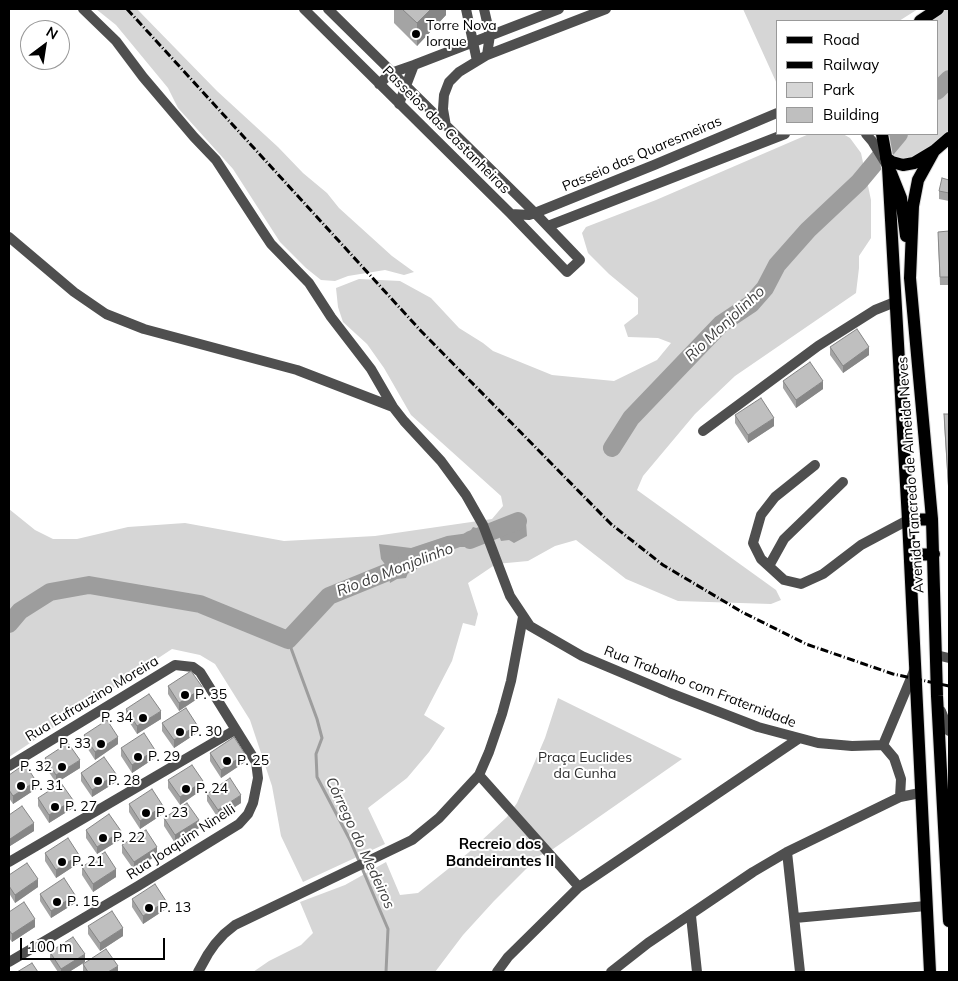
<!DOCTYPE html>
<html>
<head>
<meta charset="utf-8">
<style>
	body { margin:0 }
	#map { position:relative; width:958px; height:981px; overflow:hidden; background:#fff; font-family:Mulish,sans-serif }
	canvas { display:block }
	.frame { position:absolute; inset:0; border:10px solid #000; pointer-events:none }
	.legend { position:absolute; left:776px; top:20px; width:162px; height:115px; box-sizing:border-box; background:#fff; border:1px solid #999; margin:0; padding:6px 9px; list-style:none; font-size:15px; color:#000 }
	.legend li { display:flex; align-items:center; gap:10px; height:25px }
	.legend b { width:25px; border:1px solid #999 }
	.north { position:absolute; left:20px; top:20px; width:50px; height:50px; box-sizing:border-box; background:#fff; border:1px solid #999; border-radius:50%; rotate:31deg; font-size:14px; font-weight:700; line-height:20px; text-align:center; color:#000 }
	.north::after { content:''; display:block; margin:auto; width:18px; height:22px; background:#000; clip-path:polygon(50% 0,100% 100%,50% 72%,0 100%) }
	.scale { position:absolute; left:20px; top:938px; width:145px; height:22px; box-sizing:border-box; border:2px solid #000; border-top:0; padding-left:6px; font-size:15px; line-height:18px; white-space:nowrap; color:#000; -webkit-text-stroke:4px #fff; paint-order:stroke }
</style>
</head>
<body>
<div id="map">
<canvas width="958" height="981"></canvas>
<div class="frame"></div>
<ul class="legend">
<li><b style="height:6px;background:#000"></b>Road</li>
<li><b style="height:6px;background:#000"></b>Railway</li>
<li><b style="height:14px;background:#d6d6d6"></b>Park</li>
<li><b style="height:14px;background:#bfbfbf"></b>Building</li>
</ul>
<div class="north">N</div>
<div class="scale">100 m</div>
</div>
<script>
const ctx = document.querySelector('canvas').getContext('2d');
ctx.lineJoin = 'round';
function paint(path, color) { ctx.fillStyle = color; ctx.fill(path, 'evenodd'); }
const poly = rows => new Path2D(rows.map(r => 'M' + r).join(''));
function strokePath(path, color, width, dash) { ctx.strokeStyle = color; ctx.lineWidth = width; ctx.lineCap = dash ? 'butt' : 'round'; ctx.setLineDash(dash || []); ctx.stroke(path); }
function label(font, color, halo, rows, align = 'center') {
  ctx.font = font + ' Mulish,sans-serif'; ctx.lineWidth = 4; ctx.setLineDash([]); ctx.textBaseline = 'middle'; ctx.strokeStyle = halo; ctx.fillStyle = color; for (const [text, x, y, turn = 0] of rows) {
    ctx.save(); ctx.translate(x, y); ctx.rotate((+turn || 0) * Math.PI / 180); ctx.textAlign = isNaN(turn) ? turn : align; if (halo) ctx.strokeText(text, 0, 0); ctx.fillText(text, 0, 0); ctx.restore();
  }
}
paint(poly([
	[96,9,137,9,217,91,278,147,303,173,327,193,339,208,392,256,414,272,404,275,385,270,348,276,335,281,321,280,306,268,280,242,233,169,178,108,168,88,116,25],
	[743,9,918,9,899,21,777,21,777,84],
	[938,9,949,9,949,138,914,163,892,162,882,134,937,134,937,21,920,21],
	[809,134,843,134,850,138,861,153,871,200,871,238,859,256,859,268,856,293,735,376,695,414,643,476,637,490,776,590,781,600,771,604,678,601,626,579,576,540,555,546,528,561,496,564,468,583,478,614,475,626,463,623,452,661,424,715,445,728,429,752,407,778,368,808,385,844,303,882,281,836,272,786,250,720,215,664,200,655,172,649,9,757,9,509,35,530,53,539,77,539,128,527,185,523,284,541,375,536,492,519,503,506,501,496,411,415,384,368,367,344,343,322,338,307,336,288,359,279,400,281,431,298,459,328,483,343,493,351,552,375,614,381,657,360,671,343,658,338,628,337,624,325,638,314,638,298,609,274,588,253,582,233,586,227,656,200],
	[558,698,682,759,553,849,539,856,494,901,463,935,435,972,253,972,269,961,301,945,313,933,300,902,345,885,386,862,400,895,418,893,468,853,507,817,517,803,545,738]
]), '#d6d6d6');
paint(poly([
	[519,517,526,522,527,536,514,543,509,540,501,541,498,533,506,529,510,522],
	[473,527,483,530,487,538,478,545,472,544,469,547,460,547,419,562,414,566,415,570,408,573,406,578,397,579,390,583,387,567,381,559,379,544,411,548,447,536,469,533]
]), '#9d9d9d');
strokePath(poly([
	[288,640,317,719,322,738,316,754,317,777,350,840,388,929,386,972]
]), '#9d9d9d', 3);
strokePath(poly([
	[937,91,949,79],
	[612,448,631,418,721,324,751,304,765,288,777,265,808,230,859,182,899,134],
	[470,540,518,521],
	[9,624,20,611,50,592,89,585,200,604,288,640,329,596,410,563]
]), '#9d9d9d', 18);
const primary = poly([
	[920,21,938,9],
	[882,134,888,167,908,520,930,972],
	[934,151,918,180,913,206,910,278,932,519,937,696,949,921],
	[886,158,892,162,903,165,914,163,934,151,949,138],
	[891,173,901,198,906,236],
	[908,520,932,519],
	[910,555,934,554]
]);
strokePath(primary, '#dbdbdb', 14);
strokePath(poly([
	[83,9,116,41,143,77,194,137,216,160,261,229,271,244,309,283,331,317,371,369,393,407],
	[304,9,511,214,567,272,580,260,535,213,328,9],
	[466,9,477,61],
	[484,9,490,35,487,55],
	[379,84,391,73,414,65,559,9],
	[399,104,414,65],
	[446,126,443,109,444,95,449,82,459,72,487,55,606,9],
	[866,134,872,141,886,164],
	[511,214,529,215,535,213,654,165,777,113],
	[548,226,785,134],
	[9,237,74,292,106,314,144,329,297,370,393,407,404,421,441,461,466,495,483,525,510,596,530,626,582,656,670,693,758,727,818,743,852,746,883,745],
	[703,431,818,346,875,310,895,302],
	[815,465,775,497,761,515,753,543,761,559,784,580,801,584,823,574,861,545,908,520],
	[769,566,784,539,843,482],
	[941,711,949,731],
	[883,745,914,671],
	[883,745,894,758,901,779,900,797],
	[9,766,175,665,193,667,200,672,256,762,258,778,253,803,248,814,239,824,138,886,9,962],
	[479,775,579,887],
	[787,852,800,972],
	[9,862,235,730],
	[691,916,697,972],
	[795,918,926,906],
	[198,972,208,954,215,944,224,934,235,925,412,840,439,818,479,775,489,752,502,714,511,681,523,617],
	[497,972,508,957,579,887,798,739],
	[611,972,648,943,753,872,787,852,900,797,920,793]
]), '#4f4f4f', 10);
strokePath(poly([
	[936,655,949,658]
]), '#4f4f4f', 10);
strokePath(primary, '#000', 12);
strokePath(poly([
	[127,9,421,331,611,524,663,565,742,612,806,644,893,674,949,686]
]), '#000', 3, [8, 2.5, 1, 2.5]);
paint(poly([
	[394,9,446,9,446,15,417,46,394,23],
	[949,180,949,201,939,199,939,191],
	[949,231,949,285,940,285,938,240],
	[830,347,869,355,843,373,830,355],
	[783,381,823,389,796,408,783,388],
	[944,414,949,414,949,502,944,422],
	[735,415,774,426,748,443,735,423],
	[168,686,203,695,179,711,168,694],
	[126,709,161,719,137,734,126,717],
	[162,723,197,733,174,748,162,731],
	[84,735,118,744,95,760,84,743],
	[121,748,155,758,132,773,121,756],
	[210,753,245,762,221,778,210,761],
	[45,758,80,768,56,783,45,766],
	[81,773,116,782,92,797,81,781],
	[9,775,36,789,13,804,9,798],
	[168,780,203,789,180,805,168,788],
	[207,794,241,803,218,818,207,801],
	[38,798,73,808,49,823,38,806],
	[129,804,163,814,140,829,129,812],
	[9,815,34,831,10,846,9,844],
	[164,818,199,828,175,843,164,826],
	[86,830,121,839,97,854,86,838],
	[122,845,157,855,134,870,122,853],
	[45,853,79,863,56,878,45,861],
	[82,867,116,877,93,892,82,875],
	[9,875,38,887,15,903,9,893],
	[40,894,75,903,51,918,40,901],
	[132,899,166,909,143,924,132,907],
	[9,912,35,927,12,942,9,938],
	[88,926,123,936,100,951,88,934],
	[50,952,85,962,69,972,58,972,50,960],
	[83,964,118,972,83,972]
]), '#a4a4a4');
paint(poly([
	[431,9,446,9,446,15,417,46,417,23],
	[869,347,869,355,843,373,843,366],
	[823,381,823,389,796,408,796,400],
	[774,418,774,426,748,443,748,435],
	[203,688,203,695,179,711,179,703],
	[161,711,161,719,137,734,137,726],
	[197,725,197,733,174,748,174,740],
	[118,737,118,744,95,760,95,752],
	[155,750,155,758,132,773,132,765],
	[245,754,245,762,221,778,221,770],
	[80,760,80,768,56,783,56,775],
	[116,774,116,782,92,797,92,790],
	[36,781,36,789,13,804,13,796],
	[203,781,203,789,180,805,180,797],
	[241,795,241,803,218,818,218,810],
	[73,800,73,808,49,823,49,815],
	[163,806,163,814,140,829,140,821],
	[199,820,199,828,175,843,175,835],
	[34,823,34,831,10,846,10,839],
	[121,831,121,839,97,854,97,847],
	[157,847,157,855,134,870,134,862],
	[79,855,79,863,56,878,56,870],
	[116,869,116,877,93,892,93,884],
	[38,879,38,887,15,903,15,895],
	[75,895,75,903,51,918,51,911],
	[166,901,166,909,143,924,143,916],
	[35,919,35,927,12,942,12,934],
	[123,928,123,936,100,951,100,943],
	[85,954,85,962,69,972,61,972,61,969],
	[118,966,118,972,108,972]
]), '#868686');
const building = poly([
	[402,9,431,9,417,23,402,9],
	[942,178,949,180,949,193,939,191,942,178],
	[949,231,949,277,940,277,938,232,949,231],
	[857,329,869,347,843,366,830,347,857,329],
	[810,362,823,381,796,400,783,381,810,362],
	[761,398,774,418,748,435,735,415,761,398],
	[944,414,949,414,949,494,944,414],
	[191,671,203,688,179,703,168,686,191,671],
	[149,694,161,711,137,726,126,709,149,694],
	[186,708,197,725,174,740,162,723,186,708],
	[107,720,118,737,95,752,84,735,107,720],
	[144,733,155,750,132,765,121,748,144,733],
	[234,737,245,754,221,770,210,753,234,737],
	[68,743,80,760,56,775,45,758,68,743],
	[104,757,116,774,92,790,81,773,104,757],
	[25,764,36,781,13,796,9,790,9,775,25,764],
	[192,765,203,781,180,797,168,780,192,765],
	[230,778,241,795,218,810,207,794,230,778],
	[61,783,73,800,49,815,38,798,61,783],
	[152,789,163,806,140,821,129,804,152,789],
	[187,803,199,820,175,835,164,818,187,803],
	[22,806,34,823,10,839,9,836,9,815,22,806],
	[109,814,121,831,97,847,86,830,109,814],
	[146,830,157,847,134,862,122,845,146,830],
	[68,838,79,855,56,870,45,853,68,838],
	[105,852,116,869,93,884,82,867,105,852],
	[27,863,38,879,15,895,9,886,9,875,27,863],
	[64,878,75,895,51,911,40,894,64,878],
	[155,884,166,901,143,916,132,899,155,884],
	[24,902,35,919,12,934,9,930,9,912,24,902],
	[112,911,123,928,100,943,88,926,112,911],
	[73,937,85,954,61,969,50,952,73,937],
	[106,949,118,966,108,972,88,972,83,964,106,949],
	[32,963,38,972,17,972,32,963]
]);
paint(building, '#bfbfbf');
strokePath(building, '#868686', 1);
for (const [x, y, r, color] of [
	[416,34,5,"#000"],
	[185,695,5,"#000"],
	[143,718,5,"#000"],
	[180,732,5,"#000"],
	[101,744,5,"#000"],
	[138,757,5,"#000"],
	[227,761,5,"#000"],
	[62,767,5,"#000"],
	[98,781,5,"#000"],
	[21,786,5,"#000"],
	[186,789,5,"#000"],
	[55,807,5,"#000"],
	[146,813,5,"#000"],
	[103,838,5,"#000"],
	[62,862,5,"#000"],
	[57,902,5,"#000"],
	[149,908,5,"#000"]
]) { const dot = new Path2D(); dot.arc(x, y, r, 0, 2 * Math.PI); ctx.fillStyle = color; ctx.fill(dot); strokePath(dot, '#fff', 2); }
label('14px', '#000', '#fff', [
	["Torre Nova",426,26],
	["Iorque",426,42],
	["P. 35",195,695],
	["P. 34",133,718,"right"],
	["P. 30",190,732],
	["P. 33",91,744,"right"],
	["P. 29",148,757],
	["P. 25",237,761],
	["P. 32",52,767,"right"],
	["P. 28",108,781],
	["P. 31",31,786],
	["P. 24",196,789],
	["P. 27",65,807],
	["P. 23",156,813],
	["P. 22",113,838],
	["P. 21",72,862],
	["P. 15",67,902],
	["P. 13",159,908]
], 'left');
label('14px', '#000', '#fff', [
	["Passeios das Castanheiras",446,130,45],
	["Passeio das Quaresmeiras",642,154,-23],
	["Avenida Tancredo de Almeida Neves",911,475,-94],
	["Rua Trabalho com Fraternidade",700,687,21],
	["Rua Eufrauzino Moreira",92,699,-31],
	["Rua Joaquim Ninelli",181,842,-33]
]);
label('14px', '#2d2d2d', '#fff', [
	["Praça Euclides",585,758],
	["da Cunha",585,774]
]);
label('italic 15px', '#3e3e3e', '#fff', [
	["Rio Monjolinho",725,324,-43],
	["Rio do Monjolinho",395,570,-21],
	["Córrego do Medeiros",360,843,65]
]);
label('bold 15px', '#000', '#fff', [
	["Recreio dos",500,844],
	["Bandeirantes II",500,861]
]);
</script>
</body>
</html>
